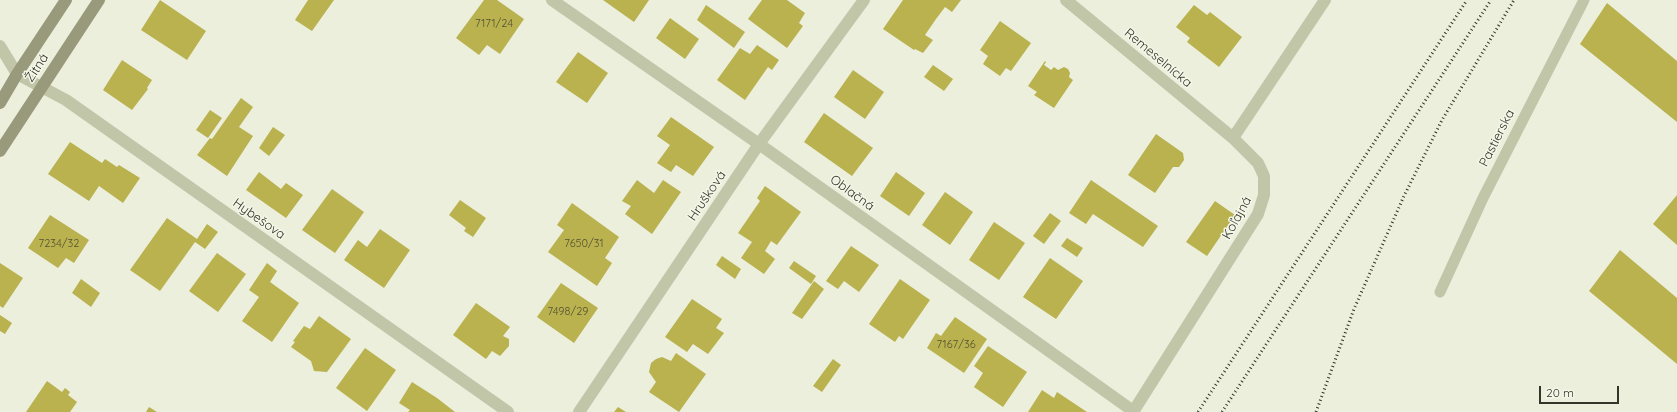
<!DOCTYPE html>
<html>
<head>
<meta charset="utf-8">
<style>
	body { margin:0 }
	#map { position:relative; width:1677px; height:412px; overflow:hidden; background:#ebefdc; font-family:Quicksand,sans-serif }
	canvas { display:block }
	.scale { position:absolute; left:1539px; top:386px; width:80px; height:18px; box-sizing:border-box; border:2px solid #343428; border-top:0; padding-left:5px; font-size:12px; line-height:14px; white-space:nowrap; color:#343428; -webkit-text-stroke:3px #f4f7e8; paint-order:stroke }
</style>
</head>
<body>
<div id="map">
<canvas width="1677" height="412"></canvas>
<div class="scale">20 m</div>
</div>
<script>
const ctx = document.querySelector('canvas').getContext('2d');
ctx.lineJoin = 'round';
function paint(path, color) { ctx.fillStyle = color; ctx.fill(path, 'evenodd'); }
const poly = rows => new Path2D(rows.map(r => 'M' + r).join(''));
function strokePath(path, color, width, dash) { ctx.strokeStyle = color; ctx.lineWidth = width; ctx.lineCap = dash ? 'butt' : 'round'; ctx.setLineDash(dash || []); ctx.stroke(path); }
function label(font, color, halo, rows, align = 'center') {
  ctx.font = font + ' Quicksand,sans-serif'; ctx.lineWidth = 3; ctx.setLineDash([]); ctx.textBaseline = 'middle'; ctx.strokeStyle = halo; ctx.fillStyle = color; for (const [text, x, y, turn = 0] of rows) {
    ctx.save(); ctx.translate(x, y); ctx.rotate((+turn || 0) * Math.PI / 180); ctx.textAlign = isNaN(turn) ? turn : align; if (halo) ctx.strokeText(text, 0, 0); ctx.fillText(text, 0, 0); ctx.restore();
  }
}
paint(poly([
	[160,0,206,31,187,60,141,30],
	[308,0,334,0,312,31,295,20],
	[484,0,497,0,524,19,500,54,487,45,479,55,456,38],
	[603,0,649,0,634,22],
	[762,0,787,0,805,13,799,23,803,26,787,48,748,19],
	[903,0,961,0,952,12,945,7,936,19,925,35,933,40,923,53,915,49,914,50,883,29],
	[1607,3,1677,61,1677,122,1580,44],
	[706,5,745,32,734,48,697,20],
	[1194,5,1207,15,1210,12,1242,37,1219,67,1187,42,1190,38,1176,27],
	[670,18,699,39,685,59,656,38],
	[1000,21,1031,43,1011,71,1006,68,1000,76,983,64,988,56,980,50],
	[757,45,779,60,772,70,768,67,745,100,717,80,740,48,750,54],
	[578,52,608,73,587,103,556,82],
	[122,60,152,80,147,88,148,89,132,110,103,90],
	[1045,61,1046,62,1044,65,1051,70,1054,67,1058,70,1064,67,1068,69,1070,73,1069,77,1073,80,1054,108,1034,95,1037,92,1028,86],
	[933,65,953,79,944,91,924,77],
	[853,70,884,92,865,119,834,97],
	[241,98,253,107,239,127,253,136,227,176,197,155,210,138,212,139],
	[210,110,222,118,208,138,196,130],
	[824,113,873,148,852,176,804,142],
	[671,117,714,147,693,176,676,165,671,172,657,163,670,145,657,136],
	[273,127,285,135,269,156,259,148],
	[1156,134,1183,153,1184,160,1179,167,1173,167,1155,193,1128,175],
	[70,142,102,163,105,159,117,167,119,165,140,178,123,203,99,186,89,201,48,174],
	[259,172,281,189,286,183,303,195,286,218,246,190],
	[896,172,925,193,909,216,880,196],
	[637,180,654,193,663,180,681,192,652,234,625,214,631,206,622,201],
	[1091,180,1158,226,1143,247,1093,214,1086,224,1069,213],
	[765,186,801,212,777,245,771,241,765,251,775,259,764,274,741,258,752,242,738,233,760,201,757,198],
	[332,189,364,212,335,253,302,230],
	[945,192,973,212,950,245,922,225],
	[1677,195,1677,245,1653,224],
	[460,200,486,218,473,237,464,231,466,228,449,215],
	[1215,201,1235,215,1207,256,1186,242],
	[572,203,619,237,605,258,612,263,597,286,548,252,564,230,557,225],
	[1050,213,1061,221,1044,244,1033,236],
	[50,215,89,240,74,263,66,258,58,268,28,248],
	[167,218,197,239,207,224,218,232,205,249,195,242,160,291,130,270],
	[994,222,1025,243,999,280,969,260],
	[380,229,410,250,384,288,344,260,358,240,367,247],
	[1067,238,1083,248,1077,257,1061,246],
	[851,246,879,265,859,292,844,281,838,289,826,281],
	[1620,250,1677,298,1677,364,1589,291],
	[217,253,246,274,218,312,189,291],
	[722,256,741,269,735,279,716,265],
	[1050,258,1083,281,1056,319,1023,297],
	[794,261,816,276,811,284,789,268],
	[0,263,23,278,3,308,0,306],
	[267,263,277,271,270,282,299,303,272,342,242,321,259,297,249,290],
	[81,279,100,293,91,307,72,293],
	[900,279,930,300,903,339,899,336,895,342,869,324],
	[814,281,824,289,802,319,792,313],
	[561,283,598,308,574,343,537,317],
	[692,299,722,319,716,328,724,333,708,354,693,344,687,352,665,337],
	[476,303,510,327,503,336,509,339,509,346,500,356,492,351,486,359,453,335],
	[0,315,12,323,5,334,0,331],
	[319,316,351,339,327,372,314,371,311,361,291,347,295,342,293,341,304,326,310,329],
	[955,317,987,339,964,373,927,348,936,333,941,336],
	[988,346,1027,372,1003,407,974,387,983,373,974,366],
	[365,348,396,370,367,411,336,388],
	[676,353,706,374,679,412,649,392,656,382,649,372,651,363,656,359,662,357,671,361],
	[833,359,841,365,822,392,813,386],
	[47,381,62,392,65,388,70,392,68,395,77,402,70,412,26,412],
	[412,382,437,398,455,412,408,412,410,410,399,403],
	[1042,390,1054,398,1057,392,1087,412,1028,412],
	[149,407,157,412,146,412],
	[618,407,626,412,614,412]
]), '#bab14f');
strokePath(poly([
	[1440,292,1483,198,1584,0]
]), '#c2c6a9', 11);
strokePath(poly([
	[552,0,759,144,1133,411],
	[1066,0,1233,138,1258,163,1264,176,1264,195,1258,214,1133,412],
	[0,46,17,74,66,100,508,412],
	[1233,138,1325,0],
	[579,412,759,144,864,0]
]), '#c2c6a9', 12);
strokePath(poly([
	[0,103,17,74,66,0],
	[0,151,99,0]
]), '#999a7b', 12);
strokePath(poly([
	[1198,412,1467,0],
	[1222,412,1491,0],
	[1316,412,1354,309,1404,196,1442,120,1514,0]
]), '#343428', 3, [1, 3]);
label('11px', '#565332', null, [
	["7171/24",494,24],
	["7234/32",59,244],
	["7650/31",584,244],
	["7498/29",568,312],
	["7167/36",956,345]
]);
label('13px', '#343428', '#f4f7e8', [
	["Remeselnícka",1158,58,40],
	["Žitná",37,68,-57],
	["Pastierska",1497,138,-63],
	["Oblačná",852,193,36],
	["Hrušková",707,196,-56],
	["Koľajná",1237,218,-61],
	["Hybešova",259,219,35]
]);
</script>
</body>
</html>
